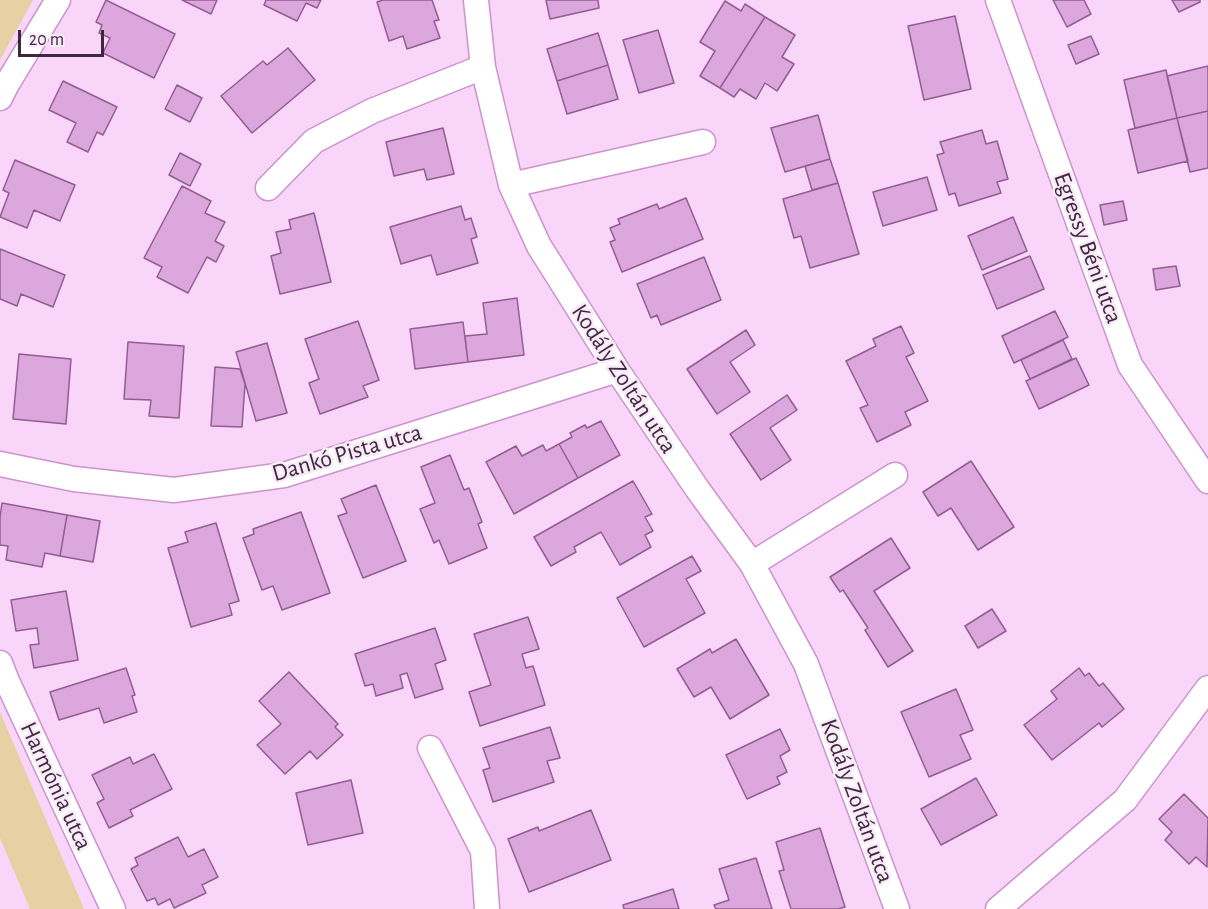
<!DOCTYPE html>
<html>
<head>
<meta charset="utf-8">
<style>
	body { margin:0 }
	#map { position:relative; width:1208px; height:909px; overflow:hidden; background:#f9d5f9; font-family:"Alegreya Sans",sans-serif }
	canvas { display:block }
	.scale { position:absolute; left:18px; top:30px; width:86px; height:27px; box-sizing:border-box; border:3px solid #3f283f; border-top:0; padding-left:8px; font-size:18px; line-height:21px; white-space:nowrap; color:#3f283f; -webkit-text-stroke:4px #f8ebf7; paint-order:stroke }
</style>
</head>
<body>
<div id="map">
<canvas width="1208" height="909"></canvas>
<div class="scale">20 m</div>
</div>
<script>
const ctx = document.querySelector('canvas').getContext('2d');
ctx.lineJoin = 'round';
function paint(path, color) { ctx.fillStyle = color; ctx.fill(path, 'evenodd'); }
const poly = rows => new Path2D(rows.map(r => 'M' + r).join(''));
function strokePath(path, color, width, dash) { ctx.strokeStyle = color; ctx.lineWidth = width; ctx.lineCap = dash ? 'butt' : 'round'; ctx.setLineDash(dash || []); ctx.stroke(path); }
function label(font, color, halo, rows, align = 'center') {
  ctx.font = font + ' "Alegreya Sans",sans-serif'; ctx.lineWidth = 5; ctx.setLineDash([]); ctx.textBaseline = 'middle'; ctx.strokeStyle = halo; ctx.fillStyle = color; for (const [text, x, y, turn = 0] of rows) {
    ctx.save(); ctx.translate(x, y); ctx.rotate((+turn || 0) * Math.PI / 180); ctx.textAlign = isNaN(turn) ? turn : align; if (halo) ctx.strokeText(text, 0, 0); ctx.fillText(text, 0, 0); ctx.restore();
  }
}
paint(poly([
	[0,0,33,0,0,60],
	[0,712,84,909,30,909,0,838]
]), '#e6d1a4');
const building = poly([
	[106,0,175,34,154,78,103,53,110,38,99,33,102,25,96,22,106,0],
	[182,0,217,0,211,14,182,0],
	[266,0,321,0,317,8,306,3,297,21,264,5,266,0],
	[383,0,432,0,439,20,434,21,440,38,407,49,403,36,389,41,377,2,383,0],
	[546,0,598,0,599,8,550,19,546,0],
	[1053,0,1084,0,1091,14,1067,27,1053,0],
	[1172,0,1200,0,1200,2,1179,12,1172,0],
	[725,1,741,11,745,4,765,17,720,88,700,76,715,51,700,42,725,1],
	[955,16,971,89,924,100,908,26,955,16],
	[765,17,795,35,782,57,794,64,777,91,765,83,756,99,740,89,734,97,720,88,765,17],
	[658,30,674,83,639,93,623,40,658,30],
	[598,33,608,65,557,81,547,49,598,33],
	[1091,36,1099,54,1076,64,1068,45,1091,36],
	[288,48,315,80,252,133,221,96,263,61,267,65,288,48],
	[608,65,618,99,567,114,557,81,608,65],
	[1208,66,1208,111,1177,118,1167,76,1208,66],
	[1166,70,1177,118,1135,128,1124,80,1166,70],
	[63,81,117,107,103,135,97,132,88,152,67,142,76,123,49,110,63,81],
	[177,85,202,98,190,122,165,109,177,85],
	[1208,111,1208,168,1190,172,1177,118,1208,111],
	[818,115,830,159,785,172,771,128,818,115],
	[1177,118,1188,161,1138,173,1128,130,1177,118],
	[443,128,454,174,427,180,424,169,394,176,386,142,443,128],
	[982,130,986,144,997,141,1008,179,997,182,1001,193,959,206,955,193,949,195,937,155,944,153,940,142,982,130],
	[180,153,201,164,190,186,169,175,180,153],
	[830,159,838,183,812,190,805,166,830,159],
	[15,160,75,185,60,221,34,210,27,228,0,217,9,193,3,190,15,160],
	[927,177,937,210,883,226,873,192,927,177],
	[838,183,859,254,810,268,801,236,794,238,783,199,838,183],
	[182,186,211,201,205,213,225,222,215,241,224,246,216,262,207,257,188,293,157,277,162,267,144,258,182,186],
	[686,198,703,239,622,272,610,242,615,240,610,228,620,224,618,219,657,204,659,209,686,198],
	[1123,201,1127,220,1104,225,1100,205,1123,201],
	[461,206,465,220,471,218,477,237,471,239,478,263,437,275,431,255,401,264,390,227,461,206],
	[314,213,331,282,280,294,271,256,281,253,276,232,291,229,289,220,314,213],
	[1013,217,1027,251,982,270,968,236,1013,217],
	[0,249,65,275,53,307,21,294,17,306,0,299,0,249],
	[1030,256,1044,289,997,309,983,275,1030,256],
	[704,257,721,300,661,325,657,315,651,318,637,284,704,257],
	[1176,266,1180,286,1156,290,1153,269,1176,266],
	[517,298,524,355,468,362,465,336,487,334,483,303,517,298],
	[1055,311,1068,337,1014,363,1002,336,1055,311],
	[358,321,379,380,363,386,368,397,320,414,309,383,319,379,305,339,358,321],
	[463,322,468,362,415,369,410,329,463,322],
	[901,326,914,353,906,357,928,401,905,412,911,425,877,442,860,408,868,405,846,361,876,346,873,339,901,326],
	[746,330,755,345,730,362,750,392,717,414,687,369,746,330],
	[1063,340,1072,359,1030,379,1021,360,1063,340],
	[128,342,184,346,179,418,149,416,151,400,124,399,128,342],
	[267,343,287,413,256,421,236,352,267,343],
	[19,354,71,359,66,424,13,419,19,354],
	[1076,358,1089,385,1039,409,1026,381,1076,358],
	[215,367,240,369,245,384,242,427,211,426,215,367],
	[787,395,797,410,770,428,791,460,761,480,730,434,787,395],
	[601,421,620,455,578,478,559,444,572,437,570,433,585,425,587,428,601,421],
	[559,444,578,478,514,514,486,462,516,446,522,456,543,445,546,451,559,444],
	[450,455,464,490,469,488,482,522,478,524,487,548,449,564,439,540,434,543,420,509,435,503,421,467,450,455],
	[971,461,1014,527,978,550,951,508,938,516,923,492,971,461],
	[633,481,652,514,645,517,653,531,645,535,651,547,620,565,601,532,574,547,576,552,551,566,534,537,633,481],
	[376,485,406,561,363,578,338,516,347,513,341,499,376,485],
	[2,503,67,515,60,556,45,553,42,567,6,560,8,546,0,545,0,517,2,503],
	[301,512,330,593,282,610,273,586,262,590,243,538,254,534,253,529,301,512],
	[67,515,100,521,93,562,60,556,67,515],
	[216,523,239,601,229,604,232,615,191,627,168,548,188,542,185,532,216,523],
	[891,538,910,568,874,591,913,651,888,667,865,630,868,628,843,590,840,592,830,577,891,538],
	[692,556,701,571,686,579,705,613,644,647,617,598,692,556],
	[66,591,78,660,34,668,30,645,39,644,37,628,16,631,11,600,66,591],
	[992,609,1006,631,978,648,965,626,992,609],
	[528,617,539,649,522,654,526,668,533,666,545,705,480,726,469,692,491,685,474,634,528,617],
	[435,628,446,660,435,664,443,689,415,698,407,673,400,675,403,688,376,696,373,684,365,686,355,654,435,628],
	[736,639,769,695,730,719,711,687,694,697,677,669,710,649,712,653,736,639],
	[126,668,135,695,132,696,137,712,104,723,99,708,59,720,50,692,126,668],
	[1079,668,1085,676,1089,673,1099,686,1103,683,1124,709,1102,727,1099,723,1052,760,1024,725,1057,699,1051,691,1079,668],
	[289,672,338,724,335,727,343,735,317,759,310,751,285,774,257,745,281,724,259,701,289,672],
	[956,689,973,730,960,735,971,759,929,777,901,712,956,689],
	[550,727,560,758,547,761,554,782,493,802,483,770,490,768,483,748,550,727],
	[780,729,790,750,780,756,787,772,777,777,780,784,747,799,726,755,780,729],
	[154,754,172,789,130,810,133,816,109,828,97,803,104,799,92,775,130,757,133,764,154,754],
	[976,778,997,815,941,845,921,809,976,778],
	[351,780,363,833,308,845,296,793,351,780],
	[1184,794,1208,818,1207,867,1196,857,1189,864,1165,840,1172,832,1159,819,1184,794],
	[591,810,611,860,529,892,508,839,538,827,539,831,591,810],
	[820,828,845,907,838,909,791,909,779,871,784,870,776,842,820,828],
	[178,837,188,857,204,849,218,877,202,885,206,893,174,908,170,899,158,905,155,898,147,901,131,869,138,865,135,858,178,837],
	[756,858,772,909,716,909,714,905,729,900,719,869,756,858],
	[673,889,679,909,624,909,623,905,673,889]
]);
paint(building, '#dca7dc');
strokePath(building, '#925d93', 1.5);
const street = poly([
	[476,0,483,67,511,185,539,246,617,370,698,490,752,564,806,664,897,909],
	[998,0,1130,365,1208,481],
	[0,98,7,84,58,0],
	[511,185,703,142],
	[268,188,314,141,372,111,483,67],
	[0,464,74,479,174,490,284,475,617,370],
	[752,564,895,475],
	[0,663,7,681,113,909],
	[430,748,483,851,487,909],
	[998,909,1125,800,1208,688]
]);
strokePath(street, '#cc93cc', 27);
strokePath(street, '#fff', 24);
label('24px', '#3f283f', '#f8ebf7', [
	["Egressy Béni utca",1088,248,70],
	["Kodály Zoltán utca",624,379,57],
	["Dankó Pista utca",347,453,-16],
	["Harmónia utca",56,786,65],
	["Kodály Zoltán utca",857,801,70]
]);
</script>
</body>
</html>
